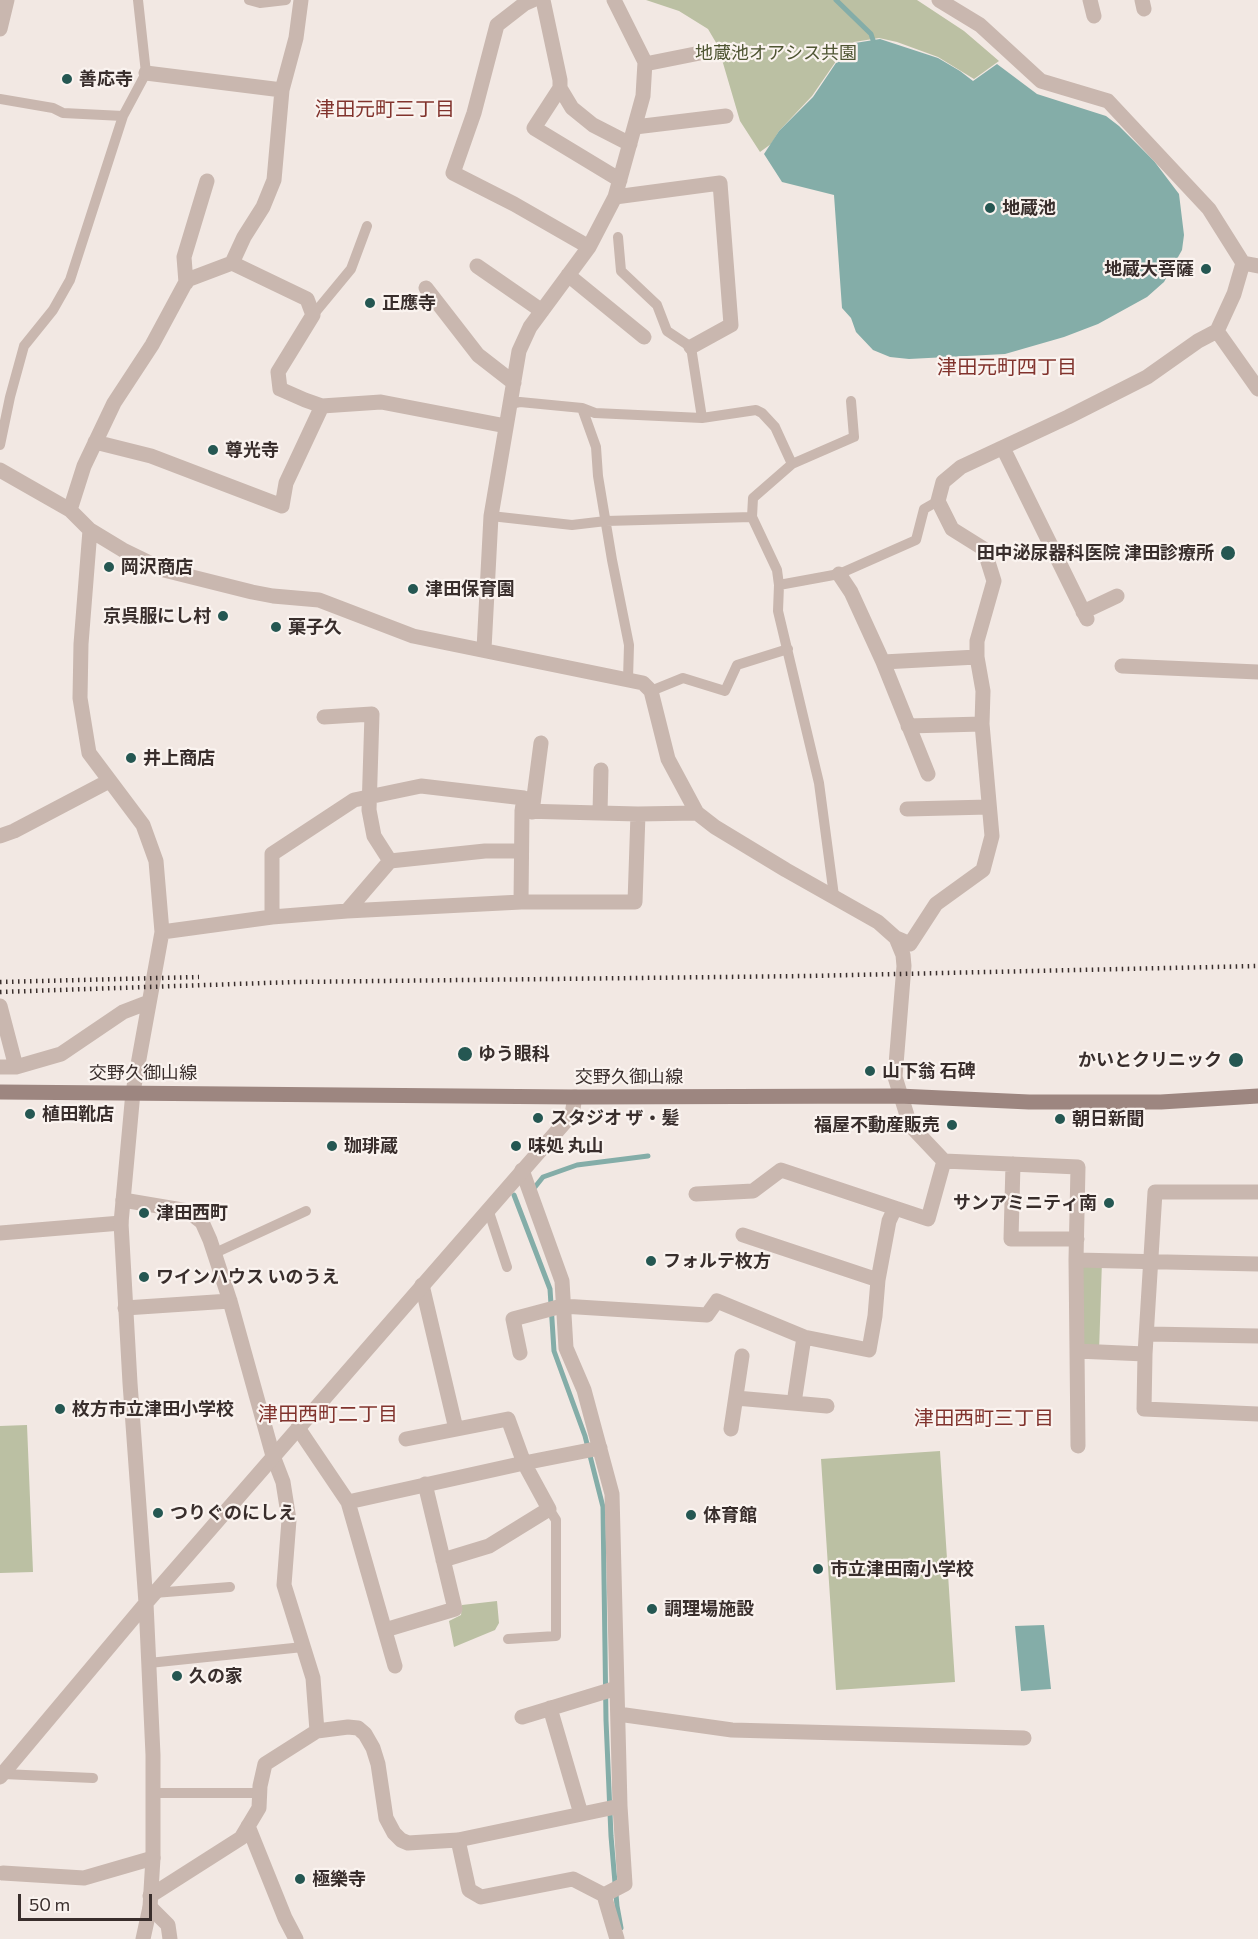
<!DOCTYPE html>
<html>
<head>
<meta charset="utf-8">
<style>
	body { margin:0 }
	#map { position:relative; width:1258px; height:1939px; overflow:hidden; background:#f2e8e3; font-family:Commissioner,sans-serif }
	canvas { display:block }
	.scale { position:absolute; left:18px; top:1894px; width:134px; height:27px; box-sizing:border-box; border:3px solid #392e2c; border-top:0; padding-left:8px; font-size:18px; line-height:21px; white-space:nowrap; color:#392e2c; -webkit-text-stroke:4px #faf3ef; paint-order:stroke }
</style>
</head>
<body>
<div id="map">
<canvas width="1258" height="1939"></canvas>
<div class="scale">50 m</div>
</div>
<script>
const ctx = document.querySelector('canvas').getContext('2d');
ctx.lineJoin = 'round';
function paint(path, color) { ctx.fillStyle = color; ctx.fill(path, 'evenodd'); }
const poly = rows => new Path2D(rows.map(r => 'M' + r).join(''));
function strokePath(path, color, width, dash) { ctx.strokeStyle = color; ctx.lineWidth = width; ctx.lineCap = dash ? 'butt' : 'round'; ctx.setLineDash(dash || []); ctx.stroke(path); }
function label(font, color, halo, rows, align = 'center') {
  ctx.font = font + ' Commissioner,"Noto Sans JP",sans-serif'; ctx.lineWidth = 4.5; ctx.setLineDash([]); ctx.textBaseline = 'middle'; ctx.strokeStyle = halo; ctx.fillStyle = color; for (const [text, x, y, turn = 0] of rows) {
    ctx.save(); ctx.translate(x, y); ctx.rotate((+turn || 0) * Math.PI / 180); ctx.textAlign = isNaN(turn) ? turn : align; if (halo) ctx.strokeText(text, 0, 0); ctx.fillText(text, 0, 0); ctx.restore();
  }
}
paint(poly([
	[646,0,917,0,964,31,999,61,974,79,938,57,897,42,879,38,854,42,841,54,812,96,779,131,771,144,760,152,740,121,718,46,708,29,679,11],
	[1076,1260,1102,1261,1099,1352,1077,1351],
	[27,1425,33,1572,0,1573,0,1426],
	[940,1451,955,1682,836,1690,821,1459],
	[497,1601,499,1623,495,1630,454,1647,449,1621,461,1615,462,1605]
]), '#bbc0a3');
paint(poly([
	[880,39,938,58,960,71,973,81,997,64,1037,94,1106,116,1119,126,1154,161,1179,194,1184,235,1182,250,1164,282,1147,297,1098,324,1064,337,1005,354,909,359,890,357,873,350,856,332,851,318,842,308,834,195,782,182,764,154,779,131,813,97,842,54,855,43],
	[1044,1625,1051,1689,1021,1691,1015,1626]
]), '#84ada8');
strokePath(poly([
	[836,0,871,34,873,40],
	[535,1187,543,1177,577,1165,648,1156],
	[514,1195,550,1289,554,1351,585,1436,603,1507,606,1720,611,1836,617,1906,621,1928]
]), '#84ada8', 5);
strokePath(poly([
	[249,0,260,3,286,0],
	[0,99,53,108,63,113,123,116],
	[618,237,621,271,657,305,667,331,691,347,702,418],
	[313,315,351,269,367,226],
	[510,404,520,402,582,408,595,413,702,418,756,410,762,413,775,427,792,464],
	[582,408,596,447,598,476,612,560,629,645,628,679],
	[0,445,10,397,24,346,53,310,70,280,123,116,146,73,138,0],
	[491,516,572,525,606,521,752,517],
	[779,585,839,574,916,540,924,509,938,501],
	[651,691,683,678,725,691,737,665,788,649],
	[834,896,819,783,778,611,779,585,777,570,752,517,753,498,792,464,854,437,851,401],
	[488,1209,507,1267],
	[215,1253,306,1211],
	[154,1593,230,1587],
	[508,1639,556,1636,556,1520,549,1509],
	[149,1663,303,1647],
	[3,1774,93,1778],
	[153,1793,259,1793]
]), '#c9b7af', 10);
strokePath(poly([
	[533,0,524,4,497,25,474,113,453,173,514,204,589,247],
	[543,0,560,80,560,88,534,128,620,180],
	[939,0,980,25,1041,81,1108,101,1209,209,1243,263,1258,266],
	[1090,0,1094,16],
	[1142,0,1144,9],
	[0,29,7,0],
	[645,64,705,52],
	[146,73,282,90],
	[560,88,572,108,593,125,630,144],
	[635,127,726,116],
	[615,197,720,183,731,325,691,347],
	[232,263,307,299,313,315,278,372,280,389,305,400,322,406,381,402,506,426],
	[477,266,542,311],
	[568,275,644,337],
	[186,283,184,257,207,181],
	[426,288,478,355,514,383],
	[1217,331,1234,294,1243,263],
	[95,442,151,456,282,506,286,483,322,406],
	[1003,448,1087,619],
	[0,470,70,510,90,530,123,550,164,570,252,592,273,596,319,600,413,636,643,683,651,691,668,759,697,813,715,827,786,870,878,922,896,938,903,955,904,966,895,1077,910,1125,944,1161,1078,1167,1076,1260,1077,1351,1145,1354],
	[70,510,84,466,114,403,152,345,187,280,232,263,244,237,263,207,274,180,282,90,296,38,301,0],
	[90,530,81,644,80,698,89,753,143,825,156,861,162,932,133,1092],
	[839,574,851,592,883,662,928,774],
	[1083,612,1117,596],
	[484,649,491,516,519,351,530,327,589,247,615,197,643,96,645,62,614,0],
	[883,662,977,657],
	[1122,666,1258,672],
	[324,717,372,714,369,810,374,836,390,861],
	[908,726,982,724],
	[907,809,989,807],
	[532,812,541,743],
	[600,813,601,770],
	[0,836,14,831,109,781],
	[521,902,522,811,638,814,697,813],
	[347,911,390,861,485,851,521,851],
	[272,917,272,854,354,800,421,786,524,798,522,811],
	[162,932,272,917,347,911,521,902,635,902,638,814],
	[896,938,910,944,936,904,983,870,992,836,982,724,983,691,977,657,977,641,994,581,984,549,952,529,938,501,943,482,961,467,1068,417,1147,377,1198,341,1217,331,1258,389],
	[0,1006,16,1067],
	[0,1067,16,1067,61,1054,123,1012,149,1002],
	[1013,1164,1011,1239,1077,1239],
	[522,1170,562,1281,566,1348,584,1390,612,1494,620,1806,625,1884,604,1895,617,1939],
	[1258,1192,1155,1192,1145,1354,1144,1409,1258,1414],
	[696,1194,753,1191,781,1170,928,1219,944,1161],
	[123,1200,188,1211,202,1222,210,1240,230,1301,273,1456,283,1482,289,1520,284,1585,313,1678,317,1731],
	[0,1233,121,1223],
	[743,1235,878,1280],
	[1076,1260,1258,1264],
	[422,1285,456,1429],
	[125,1308,230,1301],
	[1148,1334,1258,1336],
	[1077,1351,1078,1446],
	[520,1353,513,1319,562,1306,707,1315,717,1301,804,1337,869,1350,875,1316,878,1280,889,1221,895,1208],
	[736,1398,827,1406],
	[794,1403,804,1337],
	[298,1428,348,1502,395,1666],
	[731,1429,742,1356],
	[406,1439,508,1419,524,1463,549,1509,489,1546,443,1560],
	[348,1502,524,1463,600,1448],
	[385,1630,455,1609,425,1484],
	[550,1708,581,1814],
	[618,1714,732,1730,1024,1738],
	[522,1717,617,1688],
	[248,1826,285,1918,296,1939],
	[458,1840,469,1890,481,1897,573,1879,604,1895],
	[3,1873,84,1878,153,1858],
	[150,1896,241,1838,259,1808,260,1786,265,1764,317,1731,348,1727,358,1728,365,1734,373,1748,378,1764,386,1818,394,1833,401,1840,408,1843,458,1840,620,1806],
	[150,1907,168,1925,170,1939]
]), '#c9b7af', 15);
strokePath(poly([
	[133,1092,121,1223,130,1383,146,1603,153,1755,153,1858,150,1907,143,1939],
	[0,1777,146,1603,572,1114,575,1097]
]), '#c9b7af', 15);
strokePath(poly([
	[0,1092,575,1097,899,1096,1029,1102,1161,1102,1258,1096]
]), '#9d8680', 15);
strokePath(poly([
	[0,982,199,977],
	[0,992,295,982,807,976,1258,966]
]), '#392e2c', 4.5, [1.5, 4.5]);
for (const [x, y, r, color] of [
	[67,79,6,"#255752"],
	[990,208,6,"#255752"],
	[1206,269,6,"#255752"],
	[370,303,6,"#255752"],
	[213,450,6,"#255752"],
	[1228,553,8,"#255752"],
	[109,567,6,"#255752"],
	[413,589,6,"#255752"],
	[223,616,6,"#255752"],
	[276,627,6,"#255752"],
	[131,758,6,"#255752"],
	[465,1054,8,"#255752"],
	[1236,1060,8,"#255752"],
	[870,1071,6,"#255752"],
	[30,1114,6,"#255752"],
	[538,1118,6,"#255752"],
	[1060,1119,6,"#255752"],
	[952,1125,6,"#255752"],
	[332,1146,6,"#255752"],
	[516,1146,6,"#255752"],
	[1109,1203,6,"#255752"],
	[144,1213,6,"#255752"],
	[651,1261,6,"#255752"],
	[144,1277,6,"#255752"],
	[60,1409,6,"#255752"],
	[158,1513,6,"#255752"],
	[691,1515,6,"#255752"],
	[818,1569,6,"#255752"],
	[652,1609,6,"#255752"],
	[177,1676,6,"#255752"],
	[300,1879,6,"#255752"]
]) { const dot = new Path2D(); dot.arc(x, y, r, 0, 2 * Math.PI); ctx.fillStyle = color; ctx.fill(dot); strokePath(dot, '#faf3ef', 2); }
label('18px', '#4e5532', '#faf3ef', [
	["地蔵池オアシス共園",776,53]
]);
label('bold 18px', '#392e2c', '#faf3ef', [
	["善応寺",79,79],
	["地蔵池",1002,208],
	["地蔵大菩薩",1194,269,"right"],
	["正應寺",382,303],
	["尊光寺",225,450],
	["田中泌尿器科医院 津田診療所",1214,553,"right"],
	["岡沢商店",121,567],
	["津田保育園",425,589],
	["京呉服にし村",211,616,"right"],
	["菓子久",288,627],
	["井上商店",143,758],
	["ゆう眼科",478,1054],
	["かいとクリニック",1222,1060,"right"],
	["山下翁 石碑",882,1071],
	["植田靴店",42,1114],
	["スタジオ ザ・髪",550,1118],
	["朝日新聞",1072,1119],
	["福屋不動産販売",940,1125,"right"],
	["珈琲蔵",344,1146],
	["味処 丸山",528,1146],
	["サンアミニティ南",1097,1203,"right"],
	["津田西町",156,1213],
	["フォルテ枚方",663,1261],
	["ワインハウス いのうえ",156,1277],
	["枚方市立津田小学校",72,1409],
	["つりぐのにしえ",170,1513],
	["体育館",703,1515],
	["市立津田南小学校",830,1569],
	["調理場施設",664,1609],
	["久の家",189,1676],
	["極樂寺",312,1879]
], 'left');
label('18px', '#392e2c', '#faf3ef', [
	["交野久御山線",143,1073],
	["交野久御山線",629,1077]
]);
label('20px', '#81332d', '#faf3ef', [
	["津田元町三丁目",385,109],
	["津田元町四丁目",1007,367],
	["津田西町二丁目",328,1414],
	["津田西町三丁目",984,1418]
]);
</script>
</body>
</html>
